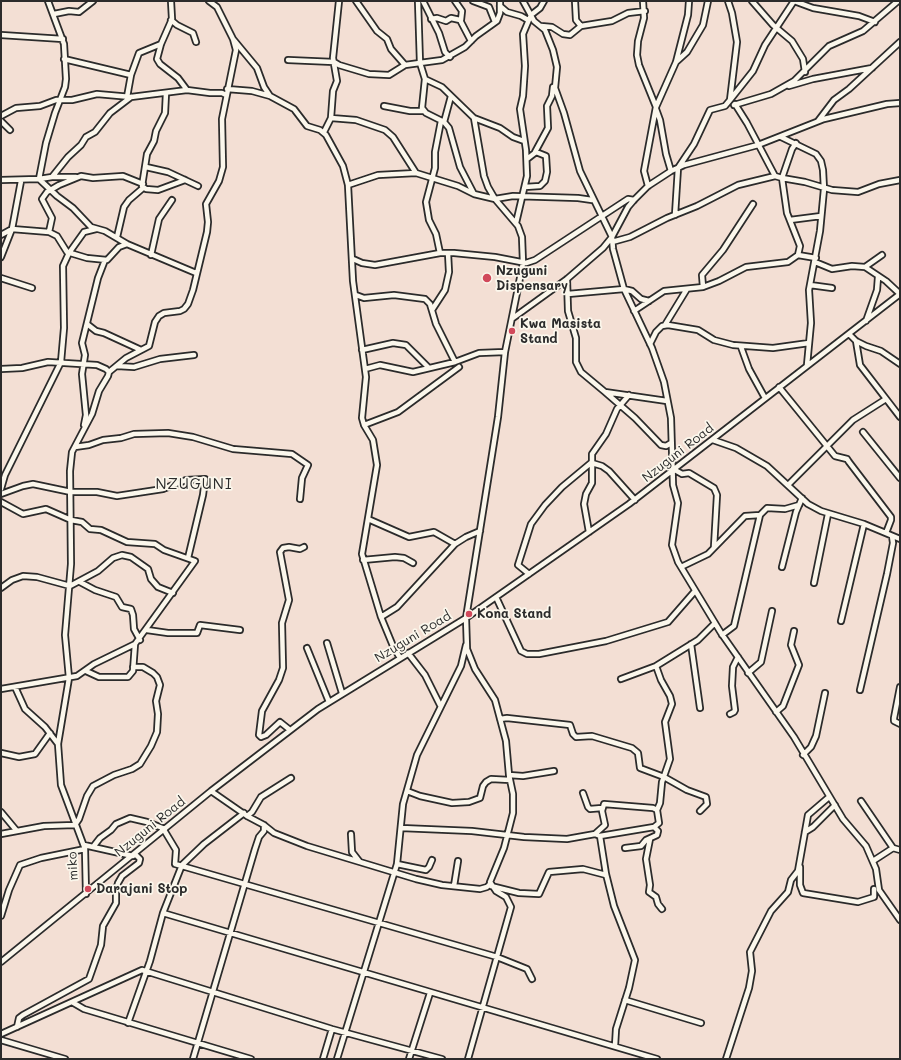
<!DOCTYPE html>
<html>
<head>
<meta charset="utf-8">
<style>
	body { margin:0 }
	#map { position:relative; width:901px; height:1060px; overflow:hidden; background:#f3dfd4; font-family:Mali,sans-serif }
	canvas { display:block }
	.frame { position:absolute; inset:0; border:2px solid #2b2b2b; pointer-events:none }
</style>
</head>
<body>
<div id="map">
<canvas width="901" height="1060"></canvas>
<div class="frame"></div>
</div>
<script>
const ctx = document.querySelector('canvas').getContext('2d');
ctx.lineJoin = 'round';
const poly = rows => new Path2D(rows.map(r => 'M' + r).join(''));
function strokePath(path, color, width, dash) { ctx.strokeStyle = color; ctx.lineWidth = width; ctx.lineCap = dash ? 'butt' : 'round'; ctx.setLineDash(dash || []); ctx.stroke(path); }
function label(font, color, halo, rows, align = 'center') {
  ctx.font = font + ' Mali,sans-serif'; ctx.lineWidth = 3.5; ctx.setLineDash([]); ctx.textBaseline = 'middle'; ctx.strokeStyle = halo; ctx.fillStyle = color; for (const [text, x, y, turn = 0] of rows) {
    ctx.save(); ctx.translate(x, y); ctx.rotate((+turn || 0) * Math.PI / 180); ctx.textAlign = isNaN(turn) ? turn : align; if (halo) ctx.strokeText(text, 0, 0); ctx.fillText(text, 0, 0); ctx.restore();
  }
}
const minor = poly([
	[48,1,64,44,66,79,65,87,55,113,46,143,39,179,52,177,68,157,81,145,86,137,95,132,110,113,131,97],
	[171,1,172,19,161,44,157,59,160,64,178,78,187,90],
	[356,1,377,31,387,39,391,49,405,65],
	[418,1,420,63,425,79,422,108,426,113,444,122,449,128,460,167,474,194,495,199,518,226,522,237,523,263,505,352,498,417,466,618,467,649,475,669,495,700,506,741,509,775,513,794,513,813,504,848,490,882,496,891,506,897,511,907,468,1059],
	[423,1,439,33,445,52,450,57],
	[455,1,462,11,461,20],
	[473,1,489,7,495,22],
	[523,1,534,21,545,30,553,50,557,67,555,88,564,113,580,171,612,237,613,249,624,289,652,348,664,382,671,418,673,485,678,503,672,545,678,562,721,633,794,737,843,819,866,846,876,869,879,890,900,920],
	[575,1,576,20,581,26],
	[643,1,644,18,638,41,637,55,639,65,656,107],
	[752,1,773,25,792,41,803,59,805,72],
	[794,1,813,8,859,16,875,22],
	[500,6,507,12,521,16,528,20],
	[54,14,69,11,79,12,93,1],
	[431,19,437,18,446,21,451,18,460,20,471,41],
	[171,20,177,25,193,33,196,42],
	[541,26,552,27,563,34,570,35,581,26,612,21,628,13,645,11],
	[1,35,63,39],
	[233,39,257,68,264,87,270,96,294,109,307,126,320,130,326,135,343,166,348,185,353,281,366,377,362,418,364,425,373,440,377,465,362,554,381,617,393,646,400,658],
	[64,59,131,75],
	[288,60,334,62,339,65,369,74,389,75,405,65,442,60,465,47,476,36,497,21,500,13,500,1],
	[676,62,687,52,703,25,708,1],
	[425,79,442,87,474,118,500,128,513,137,524,141],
	[789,86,813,79,872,68],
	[227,89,252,91,270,96],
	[166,93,165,113,156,131,154,141,147,154,142,186,146,189,158,190,185,180],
	[127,97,131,75,139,53,161,44],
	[730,100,753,71,765,45,794,1],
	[734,105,771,94,794,81,829,46,863,31,898,1],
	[384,106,410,111,423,111],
	[656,109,660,120,666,154,671,171],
	[1,116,16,108,40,106,56,100,72,100,97,94,131,97,187,90,210,93,222,93,226,95],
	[331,118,356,120,385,130,393,137,416,173],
	[474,118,484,176,488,187,495,199,513,196,578,198,592,200],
	[1,121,10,130],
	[818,121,834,100,849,89,900,42],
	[444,122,451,96],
	[324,132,331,118,333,91,337,81,333,58,339,1],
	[781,137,816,154,821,161,823,170,824,189,820,231,809,290,811,323,807,365],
	[796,143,792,149,782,178,805,182,832,190,858,192,879,184,900,180],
	[535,152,548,128,547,106,552,96,553,87],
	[146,167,168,172,198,186],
	[52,177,76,177],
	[1,180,39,179,57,196,73,208,91,227,105,231,127,244,196,273],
	[348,185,378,175,416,173,458,186,474,194],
	[648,186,644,171,656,107,676,62,688,15,689,1],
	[525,187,540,186,545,181,547,172,546,156,536,152,527,159],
	[675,215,678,168,694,144,710,110,725,106,730,100,737,42,732,13,728,1],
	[790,220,821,216],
	[516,223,527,176,526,150,520,109,523,96,525,66,523,34,531,15,540,8,544,1],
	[49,232,52,218,42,199,47,192,59,185,81,176,93,178,123,176,143,184],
	[1,235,12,229,21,181],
	[117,237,124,207,129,200,143,188],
	[612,242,630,237,667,218,697,206,738,185,775,176],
	[440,253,436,234,429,220,426,202,435,168,435,152,441,121],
	[151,255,159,219,172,200],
	[798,255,816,258],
	[1,257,12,229,49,232,57,236,67,252,87,258,107,260,119,247,127,244],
	[353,259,362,263,375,265,440,253,454,253,495,257,526,263,535,260,628,199,634,200],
	[865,267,882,255],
	[1,278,32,288],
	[567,279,568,311,576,338,576,362,581,372,605,392,667,401],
	[810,285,832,288],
	[703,287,702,275,723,250,753,204],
	[568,294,624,289,632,291,641,299,649,301],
	[356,295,364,298,394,295,425,299,430,304,436,324,455,362],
	[432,310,445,290,449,272,448,253],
	[634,311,664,291,703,287,719,281,746,267,788,262,798,255,800,246,787,213,782,178,775,176,747,123,735,104],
	[513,318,567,279,603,248,612,237,628,207,634,200,648,186,671,171,684,165,758,145,824,119,887,104,900,103],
	[866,321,877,290,878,277],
	[87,324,96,331,104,333,141,350],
	[665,325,687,289],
	[849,334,856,341,866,346,881,351,900,364],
	[856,341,860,365,900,417],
	[650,344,656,332,662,326,668,325,698,330,714,340,733,345,773,348,809,343],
	[741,347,749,369,765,398],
	[362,350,393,343,406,345,429,368],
	[117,366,134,367,160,359,194,355],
	[1,369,22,368,48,362,97,365,106,369,109,372,108,376,99,391,92,414,72,452,70,471,71,564,65,635,69,678,58,744,61,785,85,849,86,894],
	[365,369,380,365,413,372,455,362,479,353,505,352],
	[109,372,126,358,149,346,155,322,159,316,164,313,180,311,184,309,188,304,193,290,207,232,208,222,206,204,219,181,223,167,222,119,236,50,233,39,217,7,209,1],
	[779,387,835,456,847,459,849,462,891,517,891,520,886,533],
	[605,392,635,418,661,445,666,446,671,443],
	[84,425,86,415,82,374,85,355,82,343,98,278,105,260],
	[364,425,398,412,459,367],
	[863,432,900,478],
	[713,440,736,448,767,466,808,504,821,511,864,524,900,539],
	[75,447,89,445,103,440,121,438,134,434,168,433,193,437,233,449,292,454,308,465,302,478,300,499],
	[592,463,602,466,609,471,635,500],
	[675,470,682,474,689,473,714,488,717,495,714,547],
	[788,485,853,420,886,399],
	[1,489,5,475,61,362,64,328,63,266,69,253,84,232,96,229],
	[1,494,23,486,33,484,71,492,97,492,117,496,163,489,186,480,205,479,203,495,188,558],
	[1,502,23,514,46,509,71,520,82,522,90,529,101,530,127,542,155,544,164,550,195,561,135,644,94,664,77,676,1,689],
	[368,519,409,537,434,532,455,544],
	[589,532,584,504,586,494,592,483,592,454,606,434,617,409,629,395],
	[363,560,395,557,404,558,413,563],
	[681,567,708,554,745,516,760,515,767,508,785,509,799,505],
	[782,567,796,512,802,498],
	[529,574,518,565,531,524,545,505,562,487,592,462],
	[80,582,95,590,116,597,122,607,131,609,133,615,134,629,140,640],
	[814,583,828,514],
	[1,588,12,580,23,576,37,577,70,586,98,571,113,558,122,555,131,557,148,569,151,579,158,587,173,593],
	[496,597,521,651,527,654,539,654,606,641,668,622,695,591],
	[381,617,397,607,455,544,466,537,480,531],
	[841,621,864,524],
	[147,630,168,633,197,633,200,625,240,630],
	[722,635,734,626,760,515],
	[327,643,342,693],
	[691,644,700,708],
	[307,648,329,702],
	[408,653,425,675,440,705],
	[86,671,99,677,128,677,133,671,135,644],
	[748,673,761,662,772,611],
	[621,679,656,666],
	[15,687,25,709,45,727,58,744],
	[900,687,894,718,894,721,900,724],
	[860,690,887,574,893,543,892,536],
	[776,712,783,706,799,665,791,645,794,631],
	[730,714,734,712,735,710,732,686,733,667,738,657],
	[500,719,507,718,570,725,573,734,576,737,592,736,632,748,638,753,640,768,664,777,687,790,706,797,707,804,700,811],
	[290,730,280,722,266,735,261,737,259,735,262,711,279,680,283,668,282,623,289,600,280,552,283,548,289,547,300,549,304,547],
	[1,753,19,757,35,754,50,733],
	[803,755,811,747,816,736,825,693],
	[509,775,523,776,554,771],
	[211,791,247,816,264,825,274,833,307,846,416,879,442,885,480,889,487,887,490,884],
	[407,791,420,796,452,803,469,802,480,798,483,786,486,782,491,779,510,780],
	[583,793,588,807,590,809,602,808],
	[861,801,893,848],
	[1,812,16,830],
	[247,816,252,812,261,797,291,778],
	[401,828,472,831,524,837,567,839,595,834,605,825,602,811,604,804,653,808,657,810,660,803,662,782,670,759,665,722,672,704,670,696,661,680,656,666,698,640,715,623],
	[164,830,176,850,175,864,497,957,527,969,532,979],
	[805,832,813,827,835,805],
	[1,834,44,826,75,825,79,819,87,796,93,786,114,775,132,769,140,764,151,746,157,732,158,714,156,701,160,685,157,677,153,673,143,667,133,667],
	[351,834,352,852,359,861],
	[595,834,600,836,606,874,614,906,635,960,629,988,616,1029,615,1046],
	[600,836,654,827,659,823,657,810],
	[650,839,646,859,650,885,649,892,656,897,658,904,662,909],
	[84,845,133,856],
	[93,847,100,838,111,830,116,824,130,818,147,822,165,829],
	[625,848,641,846,646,840,657,835,658,831,654,827],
	[873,861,893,848,900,850],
	[397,864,426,870,429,867,432,860],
	[800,867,800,885,803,893,858,902,874,897,874,889],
	[454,886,458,861],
	[491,886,519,893,539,894,549,872,583,869,606,875],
	[163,913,657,1059],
	[1,916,9,890,20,865,41,858,85,849],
	[1,962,211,791,318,709,466,618,629,504,900,294,886,281,865,267,852,266,832,269,815,262],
	[625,1000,701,1023],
	[72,1002,84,1009,251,1059],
	[128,1023,150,961,163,913,182,865,204,844,244,813],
	[17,1027,19,1018,23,1015,89,979,101,945,103,926,116,903,116,890,118,883,122,876,139,863,140,859,135,854],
	[1,1034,142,970,332,1029,442,1059],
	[1,1040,65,1059],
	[193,1059,255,849,259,837,264,831,264,825],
	[323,1059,332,1029],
	[337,1059,397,864,403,804,417,755,461,666,466,645],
	[409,1059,430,993],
	[726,1059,749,988,752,971,750,952,771,911,788,892,791,880,798,871,808,815,829,797]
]);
strokePath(minor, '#2b2b2b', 8);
strokePath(minor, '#fbf7ec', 4.5);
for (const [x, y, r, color] of [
	[487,278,5,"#d1495b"],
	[512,331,4,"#d1495b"],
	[469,614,4,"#d1495b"],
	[88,889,4,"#d1495b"]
]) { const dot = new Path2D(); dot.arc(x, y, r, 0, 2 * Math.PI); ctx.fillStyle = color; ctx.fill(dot); strokePath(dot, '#fbf7ec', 1.5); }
label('bold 13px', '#2b2b2b', '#fbf7ec', [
	["Nzuguni",496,271],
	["Dispensary",496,286],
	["Kwa Masista",520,324],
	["Stand",520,339],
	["Kona Stand",477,614],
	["Darajani Stop",96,889]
], 'left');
label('13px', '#2b2b2b', '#fbf7ec', [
	["Nzuguni Road",678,453,-38],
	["Nzuguni Road",413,637,-31],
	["Nzuguni Road",150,827,-39],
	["miko",73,866,-93]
]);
ctx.letterSpacing = '1px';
label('15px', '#2b2b2b', '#fbf7ec', [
	["NZUGUNI",194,484]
]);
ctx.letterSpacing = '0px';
</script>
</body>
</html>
